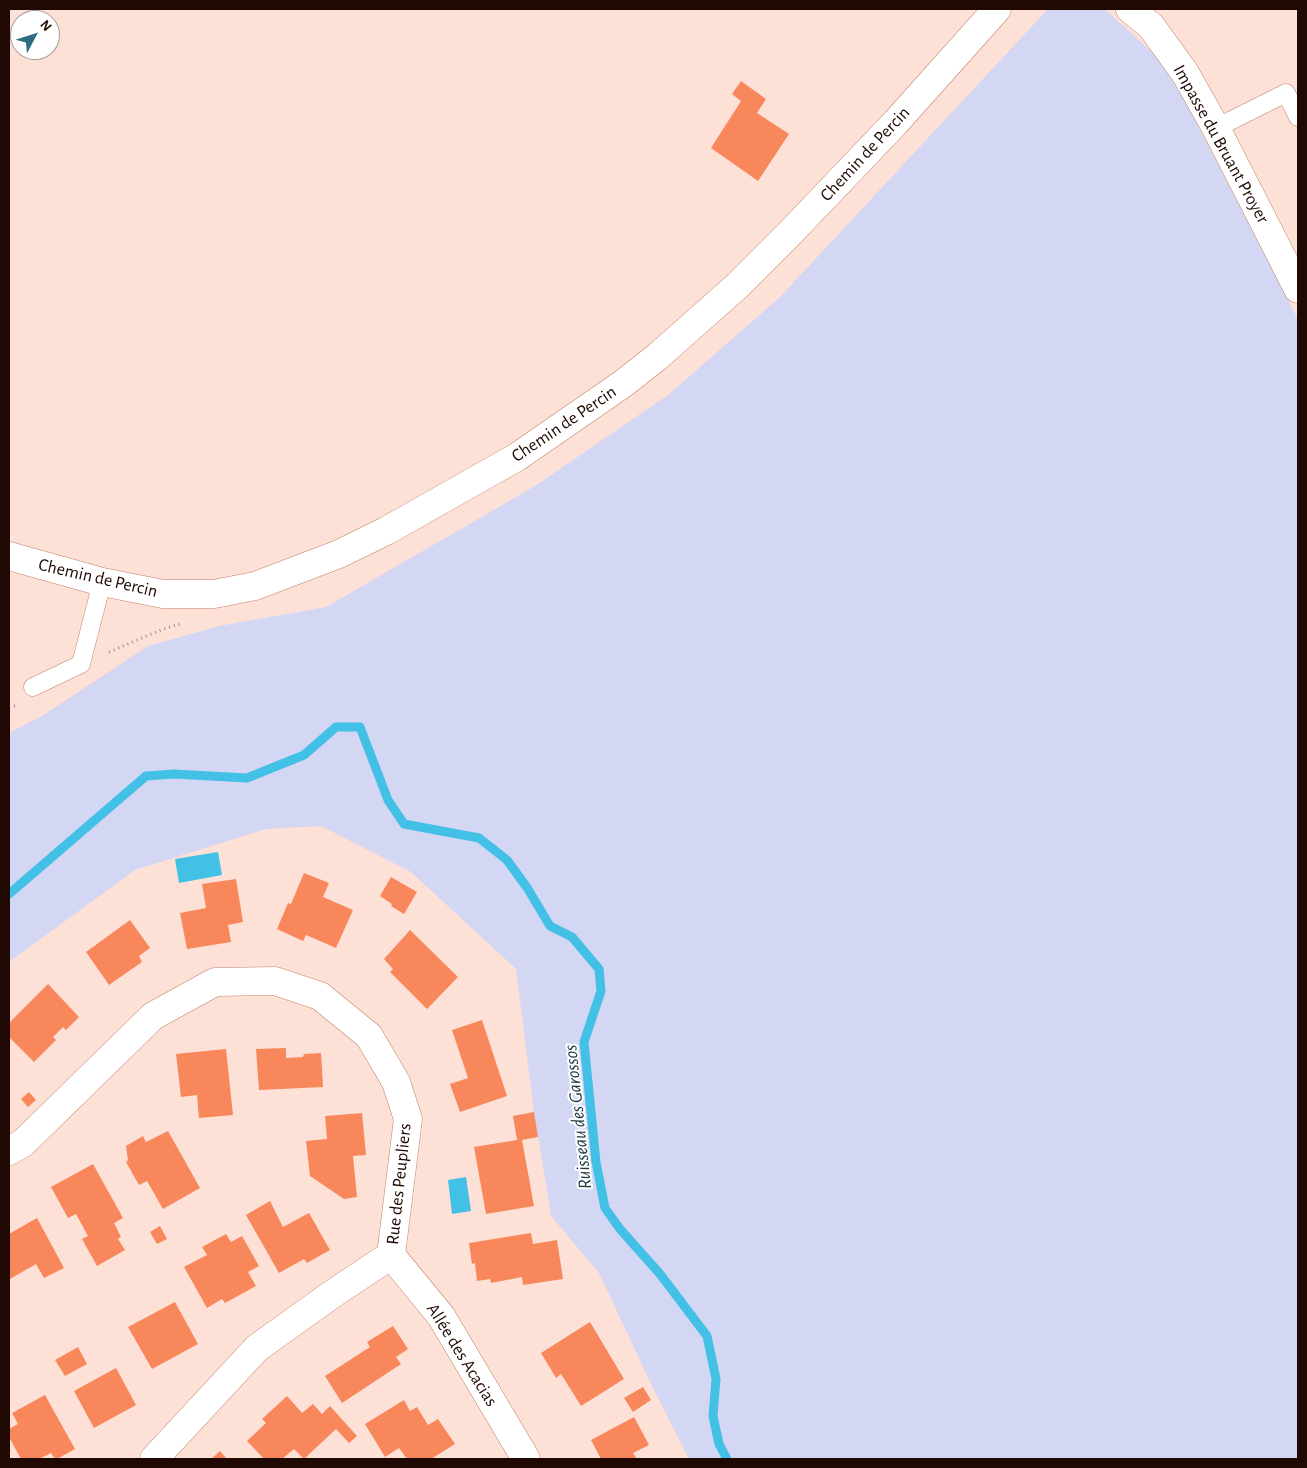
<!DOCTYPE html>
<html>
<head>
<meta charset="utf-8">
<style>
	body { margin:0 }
	#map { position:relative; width:1307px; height:1468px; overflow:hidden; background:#fde0d6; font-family:"Alegreya Sans",sans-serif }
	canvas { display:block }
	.frame { position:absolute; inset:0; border:10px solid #200903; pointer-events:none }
	.north { position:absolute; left:10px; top:10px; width:50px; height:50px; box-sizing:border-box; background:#fff; border:1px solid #a69d9a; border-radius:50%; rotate:50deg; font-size:14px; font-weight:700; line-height:20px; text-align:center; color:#200903 }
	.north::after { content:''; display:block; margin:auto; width:18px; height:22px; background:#2e6e82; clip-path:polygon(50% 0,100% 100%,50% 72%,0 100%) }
</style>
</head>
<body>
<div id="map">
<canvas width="1307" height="1468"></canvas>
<div class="frame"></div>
<div class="north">N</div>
</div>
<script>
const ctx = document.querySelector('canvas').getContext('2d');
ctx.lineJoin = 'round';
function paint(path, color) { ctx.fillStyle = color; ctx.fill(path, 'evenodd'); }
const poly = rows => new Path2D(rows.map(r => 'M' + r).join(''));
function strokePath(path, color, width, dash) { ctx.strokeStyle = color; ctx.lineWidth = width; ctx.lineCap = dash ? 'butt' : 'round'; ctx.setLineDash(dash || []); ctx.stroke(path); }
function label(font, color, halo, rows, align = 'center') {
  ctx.font = font + ' "Alegreya Sans",sans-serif'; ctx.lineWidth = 4; ctx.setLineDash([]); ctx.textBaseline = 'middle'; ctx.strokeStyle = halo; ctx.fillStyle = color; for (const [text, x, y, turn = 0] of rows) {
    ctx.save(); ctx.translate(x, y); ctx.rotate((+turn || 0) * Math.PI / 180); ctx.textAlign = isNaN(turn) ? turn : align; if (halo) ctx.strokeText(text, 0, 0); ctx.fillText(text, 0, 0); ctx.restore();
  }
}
paint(poly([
	[1048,9,1105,9,1156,56,1184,99,1298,319,1298,1459,689,1459,651,1384,599,1273,551,1216,534,1112,516,969,411,872,321,826,266,829,135,870,9,962,9,733,42,716,148,646,219,626,326,607,535,486,668,395,780,297]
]), '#d4d7f3');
paint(poly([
	[218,852,222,875,179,883,175,859],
	[466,1177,471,1211,452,1214,448,1180]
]), '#43c0e5');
strokePath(poly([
	[9,894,146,776,174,774,247,778,304,755,336,727,360,727,388,800,404,824,479,838,507,860,528,889,550,926,572,937,599,969,601,991,584,1042,596,1162,605,1208,620,1229,660,1274,707,1336,716,1379,713,1416,719,1444,727,1459]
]), '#43c0e5', 9);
paint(poly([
	[741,81,766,99,757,113,789,134,758,181,711,148,741,101,732,94],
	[304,873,329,883,323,897,353,910,336,948,306,935,303,941,277,929,288,903,291,904],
	[391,877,417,892,404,914,391,906,392,904,380,896],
	[236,879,243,922,228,925,231,942,187,949,180,913,206,908,202,884],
	[130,920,150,948,139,956,142,962,109,985,86,952],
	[410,930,458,977,427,1009,390,972,393,969,384,959],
	[48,984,79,1017,66,1030,63,1027,53,1037,56,1040,34,1062,9,1037,9,1023],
	[482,1020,507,1096,460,1112,450,1084,468,1078,452,1030],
	[286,1048,286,1058,303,1057,304,1054,321,1053,323,1087,259,1090,256,1049],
	[226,1049,233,1115,199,1118,197,1095,181,1097,176,1054],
	[29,1092,36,1100,28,1107,21,1099],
	[534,1112,538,1137,522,1140,534,1206,486,1214,474,1147,517,1140,513,1116],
	[362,1113,366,1155,353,1156,357,1197,344,1199,310,1176,306,1141,327,1139,325,1116],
	[168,1131,200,1188,163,1209,147,1181,139,1185,126,1162,128,1160,126,1146,143,1136,146,1142],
	[93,1164,123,1218,114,1223,121,1237,118,1239,125,1250,97,1266,82,1239,88,1236,76,1214,68,1218,51,1187],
	[270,1201,283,1227,309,1213,330,1250,307,1263,304,1259,279,1273,246,1215],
	[37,1218,64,1268,44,1278,36,1264,10,1279,9,1234],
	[160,1226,167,1239,157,1244,150,1232],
	[531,1233,533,1244,557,1240,563,1279,523,1285,522,1277,491,1283,490,1279,477,1281,475,1263,472,1264,469,1243],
	[226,1234,231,1242,242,1236,259,1266,248,1272,256,1286,225,1303,222,1299,207,1308,184,1267,207,1255,202,1247],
	[175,1302,198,1344,152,1369,128,1327],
	[590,1322,624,1379,581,1406,561,1374,556,1378,541,1353],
	[393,1326,408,1349,396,1357,401,1364,342,1403,325,1376,370,1347,367,1342],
	[78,1347,87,1364,65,1376,55,1360],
	[116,1368,136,1405,94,1428,74,1391],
	[643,1387,651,1400,633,1412,624,1398],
	[45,1395,75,1449,57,1459,55,1459,51,1453,39,1459,21,1459,9,1437,9,1429,18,1424,12,1413],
	[287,1396,302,1413,313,1404,322,1414,330,1406,357,1436,349,1443,336,1429,304,1459,294,1449,282,1459,264,1459,247,1441,266,1423,262,1419],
	[404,1400,410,1411,417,1407,428,1425,438,1419,455,1444,431,1459,407,1459,399,1448,385,1457,365,1424],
	[634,1417,649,1445,633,1453,637,1459,601,1459,591,1440],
	[220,1451,227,1459,211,1459]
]), '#f8885c');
const service = poly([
	[1216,128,1286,93,1298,117],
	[33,687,81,664,102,582]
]);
const minor = poly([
	[1130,9,1151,26,1185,73,1216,128,1298,289],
	[9,556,102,582,163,594,214,594,255,586,339,554,386,531,517,457,624,383,657,357,737,286,792,231,896,122,997,9],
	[9,1151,23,1143,153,1016,215,982,275,981,320,996,369,1036,396,1082,408,1119,391,1255,331,1295,257,1348,154,1459],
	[391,1255,441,1316,526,1459]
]);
strokePath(service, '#c18169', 19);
strokePath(minor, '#c18169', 29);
strokePath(poly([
	[109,652,163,629,180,624],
	[9,707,19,705]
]), '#a58b82', 3, [1, 4]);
strokePath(service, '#fff', 18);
strokePath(minor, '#fff', 28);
label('18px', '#200903', '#fff', [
	["Impasse du Bruant Proyer",1221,144,61],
	["Chemin de Percin",865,154,-47],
	["Chemin de Percin",564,424,-34],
	["Chemin de Percin",98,578,13],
	["Rue des Peupliers",399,1184,-84],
	["Allée des Acacias",462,1355,58]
]);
label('italic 19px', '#1f3942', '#fff', [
	["Ruisseau des Garossos",578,1117,-96]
]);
</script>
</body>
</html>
